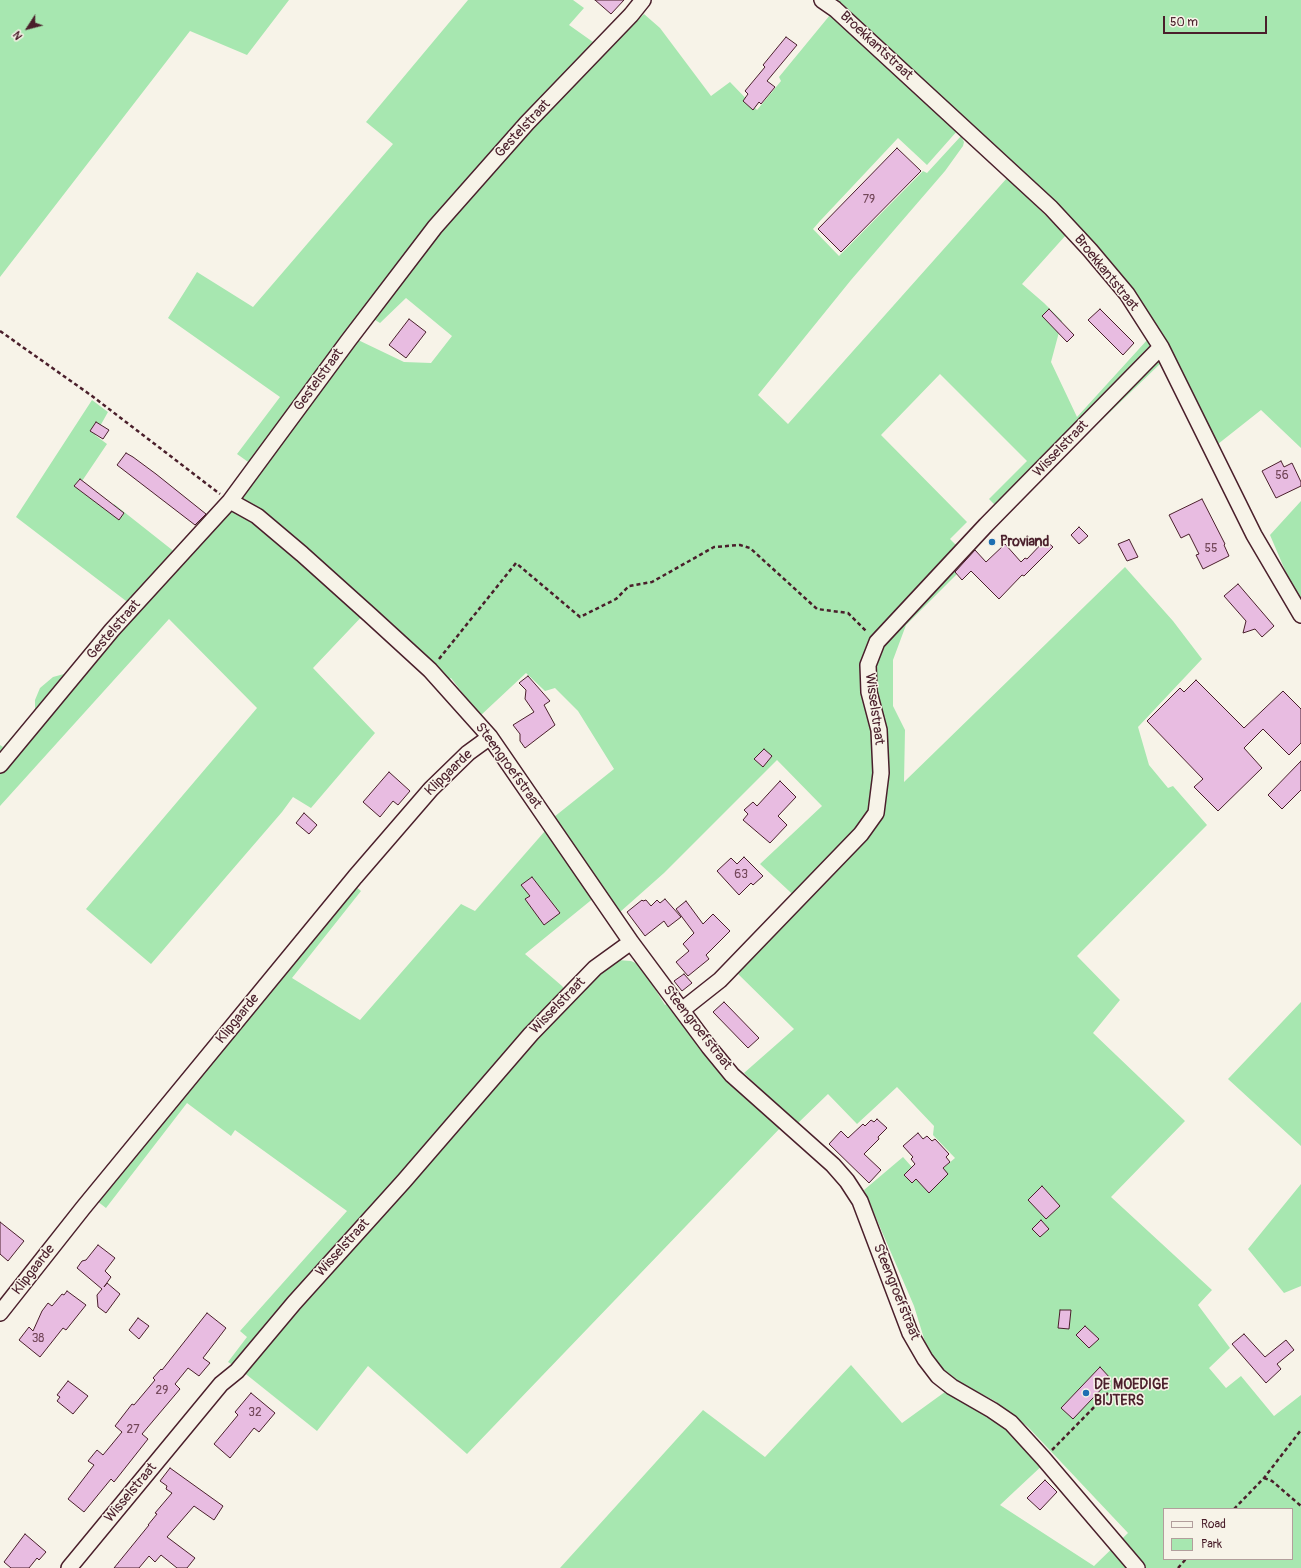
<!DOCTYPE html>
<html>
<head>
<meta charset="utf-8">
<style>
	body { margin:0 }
	#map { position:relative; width:1301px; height:1568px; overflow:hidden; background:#f7f3e8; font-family:Pangolin,sans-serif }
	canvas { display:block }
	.legend { position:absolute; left:1163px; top:1508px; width:130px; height:52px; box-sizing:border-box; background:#f7f3e8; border:1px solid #b29e9c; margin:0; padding:5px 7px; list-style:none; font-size:12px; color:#4a1f2b }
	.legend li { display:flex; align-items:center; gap:8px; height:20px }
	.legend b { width:20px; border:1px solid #b29e9c }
	.north { position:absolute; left:8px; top:8px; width:40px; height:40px; -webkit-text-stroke:3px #f7f3e8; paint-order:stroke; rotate:234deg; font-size:11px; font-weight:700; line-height:16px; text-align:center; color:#4a1f2b }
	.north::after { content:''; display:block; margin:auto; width:14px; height:18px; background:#4a1f2b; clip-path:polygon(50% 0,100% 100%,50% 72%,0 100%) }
	.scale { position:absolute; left:1163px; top:16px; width:104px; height:18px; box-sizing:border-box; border:2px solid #4a1f2b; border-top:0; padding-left:5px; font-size:12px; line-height:14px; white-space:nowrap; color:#4a1f2b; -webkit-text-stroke:3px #f7f3e8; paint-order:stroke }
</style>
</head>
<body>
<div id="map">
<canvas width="1301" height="1568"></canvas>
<ul class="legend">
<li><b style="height:5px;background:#f7f3e8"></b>Road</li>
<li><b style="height:11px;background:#a7e7b0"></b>Park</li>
</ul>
<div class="north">N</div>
<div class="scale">50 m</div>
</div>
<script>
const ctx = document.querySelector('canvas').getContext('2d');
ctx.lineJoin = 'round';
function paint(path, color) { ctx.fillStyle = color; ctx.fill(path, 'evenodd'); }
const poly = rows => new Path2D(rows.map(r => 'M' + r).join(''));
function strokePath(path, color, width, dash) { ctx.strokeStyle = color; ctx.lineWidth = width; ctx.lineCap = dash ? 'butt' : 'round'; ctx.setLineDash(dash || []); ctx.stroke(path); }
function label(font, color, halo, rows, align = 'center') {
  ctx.font = font + ' Pangolin,sans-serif'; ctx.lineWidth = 3; ctx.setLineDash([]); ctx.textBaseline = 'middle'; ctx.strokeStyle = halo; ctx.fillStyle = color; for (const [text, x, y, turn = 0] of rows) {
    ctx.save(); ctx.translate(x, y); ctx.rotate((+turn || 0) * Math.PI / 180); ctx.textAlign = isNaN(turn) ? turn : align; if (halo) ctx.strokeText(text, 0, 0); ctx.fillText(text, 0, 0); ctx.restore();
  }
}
paint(poly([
	[0,0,289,0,247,55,190,31,0,277],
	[468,0,573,0,584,8,569,25,593,42,431,221,381,284,251,464,237,454,280,397,168,318,197,272,253,307,393,144,366,122],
	[830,0,1301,0,1301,448,1261,410,1218,444,1162,333,1129,284,1085,235],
	[644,14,660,28,711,96,730,82,757,110,781,81,779,77,830,15,893,69,958,130,927,165,898,138,820,221,813,229,839,256,923,171,927,173,961,136,964,142,963,146,945,171,851,280,758,395,788,424,1007,178,1066,235,1022,284,1044,303,1062,321,1051,362,1077,417,1148,339,1162,362,1004,514,989,499,1027,461,940,374,881,435,967,522,950,539,964,553,950,567,957,574,906,625,893,660,893,706,905,730,904,782,1125,567,1173,621,1202,659,1138,727,1149,765,1168,788,1173,786,1207,825,1077,956,1120,1000,1093,1033,1185,1121,1111,1197,1212,1290,1198,1305,1230,1348,1209,1368,1226,1388,1241,1376,1274,1416,1301,1395,1301,1568,560,1568,703,1410,765,1457,851,1365,902,1423,949,1389,985,1409,1047,1461,1000,1505,1094,1566,1128,1533,1028,1427,995,1401,961,1383,945,1371,934,1360,926,1345,914,1306,864,1190,903,1157,926,1183,955,1158,933,1135,934,1126,897,1087,857,1124,828,1094,797,1124,744,1073,794,1029,734,970,802,903,760,864,822,806,777,760,664,873,620,912,554,817,614,769,578,711,555,688,545,691,526,673,480,716,451,678,445,682,367,611,313,668,375,733,311,808,293,797,282,812,151,964,86,909,257,708,169,619,0,806,0,745,3,747,35,710,35,700,40,688,53,677,64,674,74,682,356,339,404,362,431,363,452,336,406,298,380,323,372,318,441,227,598,59],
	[1164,1509,1292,1509,1292,1559,1164,1559],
	[92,400,108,412,95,435,107,444,78,487,108,511,114,504,176,553,130,604,16,517],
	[1301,501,1301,602,1293,589,1270,535],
	[545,831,595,897,525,954,562,986,571,997,617,960,631,961,640,965,665,1005,671,1001,784,1124,467,1454,368,1366,317,1431,242,1371,228,1362,247,1337,240,1331,347,1211,235,1130,231,1136,187,1103,106,1208,97,1201,346,878,361,891,292,978,360,1020,461,904,475,911],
	[1301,1002,1301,1146,1228,1079],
	[1301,1184,1301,1286,1284,1293,1248,1249]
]), '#a7e7b0');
const building = poly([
	[595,0,624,0,611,14,595,0],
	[786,37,797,45,767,81,775,87,761,104,759,102,753,110,743,101,748,94,745,91,765,67,763,65,786,37],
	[897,148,921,171,841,252,818,229,897,148],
	[1049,309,1074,335,1067,342,1042,316,1049,309],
	[1100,309,1134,343,1123,355,1088,320,1100,309],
	[409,319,426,332,406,358,389,345,409,319],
	[96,422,109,430,103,439,90,431,96,422],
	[126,453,133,457,156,474,206,514,195,525,117,465,126,453],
	[1281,461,1284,467,1292,463,1301,482,1301,486,1276,498,1262,471,1281,461],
	[80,479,124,513,119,520,74,486,80,479],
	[1202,499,1225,544,1224,545,1229,556,1203,569,1196,555,1199,554,1189,534,1181,538,1169,515,1202,499],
	[1079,527,1088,536,1079,544,1071,535,1079,527],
	[1045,540,1053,547,1024,576,1022,575,999,599,971,571,962,580,955,572,975,550,986,562,1005,544,1021,562,1025,558,1027,559,1045,540],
	[1128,540,1129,539,1138,557,1127,561,1118,544,1128,540],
	[1238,584,1274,626,1262,637,1255,629,1243,633,1246,621,1224,596,1238,584],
	[528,676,550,701,544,705,555,725,525,748,520,741,520,734,513,725,534,712,525,699,526,690,519,683,528,676],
	[1196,680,1244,728,1283,691,1301,709,1301,743,1289,755,1263,729,1244,748,1262,768,1218,811,1194,787,1203,779,1147,721,1180,688,1184,692,1196,680],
	[764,749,772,756,763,767,754,759,764,749],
	[1301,761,1301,790,1282,809,1268,795,1301,761],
	[389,772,410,791,398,805,393,801,380,817,363,802,389,772],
	[780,781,796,797,778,816,787,825,770,843,743,820,748,814,744,810,753,802,757,806,780,781],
	[304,813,317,825,309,834,296,823,304,813],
	[744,857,763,876,753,885,751,883,739,895,717,871,731,858,737,864,744,857],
	[532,877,560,913,544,925,525,899,530,896,521,885,532,877],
	[665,899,681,917,668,927,664,921,645,936,627,912,642,900,643,901,646,900,651,906,657,900,660,903,665,899],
	[686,901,703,924,713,914,730,931,706,955,709,959,688,976,676,962,689,951,683,944,694,933,676,909,686,901],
	[684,974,692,983,682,991,674,981,684,974],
	[724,1002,759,1038,748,1048,713,1012,724,1002],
	[877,1119,887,1128,878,1137,879,1139,864,1154,881,1170,869,1183,829,1144,841,1131,848,1138,863,1124,865,1126,871,1120,874,1122,877,1119],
	[918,1133,923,1139,927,1136,932,1141,935,1139,949,1154,946,1157,950,1162,943,1168,948,1174,929,1193,916,1179,912,1183,904,1175,915,1164,911,1159,913,1157,903,1146,918,1133],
	[1042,1186,1060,1206,1046,1219,1028,1200,1042,1186],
	[1041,1220,1049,1229,1040,1237,1032,1229,1041,1220],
	[0,1222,24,1241,8,1261,0,1254,0,1222],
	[98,1245,115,1258,105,1271,111,1277,104,1287,107,1283,120,1294,106,1313,98,1307,97,1295,102,1289,77,1268,82,1261,86,1260,98,1245],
	[67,1291,86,1305,66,1330,63,1328,40,1357,19,1340,29,1327,33,1331,42,1311,48,1303,52,1306,62,1294,64,1295,67,1291],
	[1060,1310,1071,1310,1069,1329,1058,1328,1060,1310],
	[207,1313,226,1328,203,1358,210,1363,199,1376,188,1368,175,1384,180,1389,142,1434,148,1439,114,1482,111,1479,84,1512,68,1499,94,1465,88,1461,97,1450,103,1455,122,1432,115,1426,132,1404,134,1405,150,1386,155,1380,153,1378,161,1369,162,1370,207,1313],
	[138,1318,149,1326,139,1339,129,1330,138,1318],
	[1085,1326,1099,1339,1089,1348,1076,1335,1085,1326],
	[1244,1334,1265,1357,1286,1340,1294,1350,1277,1364,1281,1369,1266,1383,1232,1344,1244,1334],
	[1100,1367,1111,1379,1073,1419,1061,1408,1100,1367],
	[68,1381,88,1396,73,1414,57,1401,60,1397,57,1395,68,1381],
	[251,1393,275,1413,259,1432,254,1428,230,1458,214,1444,238,1415,235,1412,251,1393],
	[170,1468,223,1506,214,1520,194,1506,167,1537,195,1558,187,1568,177,1568,161,1555,155,1562,149,1556,139,1568,114,1568,149,1525,148,1525,157,1514,155,1513,172,1493,166,1489,167,1486,160,1481,170,1468],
	[1045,1480,1057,1492,1040,1510,1027,1498,1045,1480],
	[25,1534,46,1552,39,1560,37,1558,29,1568,11,1568,4,1562,25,1534]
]);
paint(building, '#e8bce1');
strokePath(building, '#4a1f2b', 1);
const minor = poly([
	[822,0,835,9,1051,208,1090,250,1127,294,1161,347,1254,535,1301,615],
	[230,501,257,516,302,554,371,616,430,670,490,737,631,942,709,1047,732,1075,833,1165,847,1181,860,1201,910,1333,925,1359,938,1376,952,1387,992,1410,1011,1423,1043,1458,1137,1568],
	[0,765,112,630,230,501,348,341,435,227,527,123,631,15,643,0],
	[682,1010,720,980,861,834,876,813,881,773,879,730,869,692,868,665,877,642,986,525,1161,347],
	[0,1313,83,1208,355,877,431,789,468,753,490,737],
	[69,1568,221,1384,237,1371,294,1303,404,1181,531,1034,595,968,631,942]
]);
strokePath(minor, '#4a1f2b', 18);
strokePath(poly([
	[0,331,92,396,220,494],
	[439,659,516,563,580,617,616,599,629,586,652,582,714,547,740,545,750,548,817,609,848,613,867,632],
	[1052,1450,1108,1393],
	[1264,1478,1272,1481,1301,1506],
	[1234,1509,1264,1478,1301,1430],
	[1178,1568,1186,1559]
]), '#4a1f2b', 2.5, [4, 3]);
strokePath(minor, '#f7f3e8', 15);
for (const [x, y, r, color] of [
	[992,542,4,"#1f6fb2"],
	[1086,1393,4,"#1f6fb2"]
]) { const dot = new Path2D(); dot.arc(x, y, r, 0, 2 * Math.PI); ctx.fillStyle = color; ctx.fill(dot); strokePath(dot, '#f7f3e8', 1.5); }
label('12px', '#724658', null, [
	["79",869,200],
	["56",1282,476],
	["55",1211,549],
	["63",741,875],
	["38",38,1339],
	["29",162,1391],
	["32",255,1413],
	["27",133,1430]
]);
label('14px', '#4a1f2b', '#f7f3e8', [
	["Broekkantstraat",876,46,43],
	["Gestelstraat",523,129,-47],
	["Broekkantstraat",1106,273,51],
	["Gestelstraat",319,380,-54],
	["Wisselstraat",1061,449,-46],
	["Gestelstraat",114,630,-49],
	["Wisselstraat",874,709,82],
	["Steengroefstraat",508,766,54],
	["Klipgaarde",449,773,-44],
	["Wisselstraat",558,1006,-46],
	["Klipgaarde",238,1019,-51],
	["Steengroefstraat",697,1028,52],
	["Wisselstraat",343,1248,-48],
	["Klipgaarde",34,1270,-52],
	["Steengroefstraat",896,1292,68],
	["Wisselstraat",131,1493,-50]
]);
label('bold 14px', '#4a1f2b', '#f7f3e8', [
	["Proviand",1000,542],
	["DE MOEDIGE",1094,1385],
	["BIJTERS",1094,1401]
], 'left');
</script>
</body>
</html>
